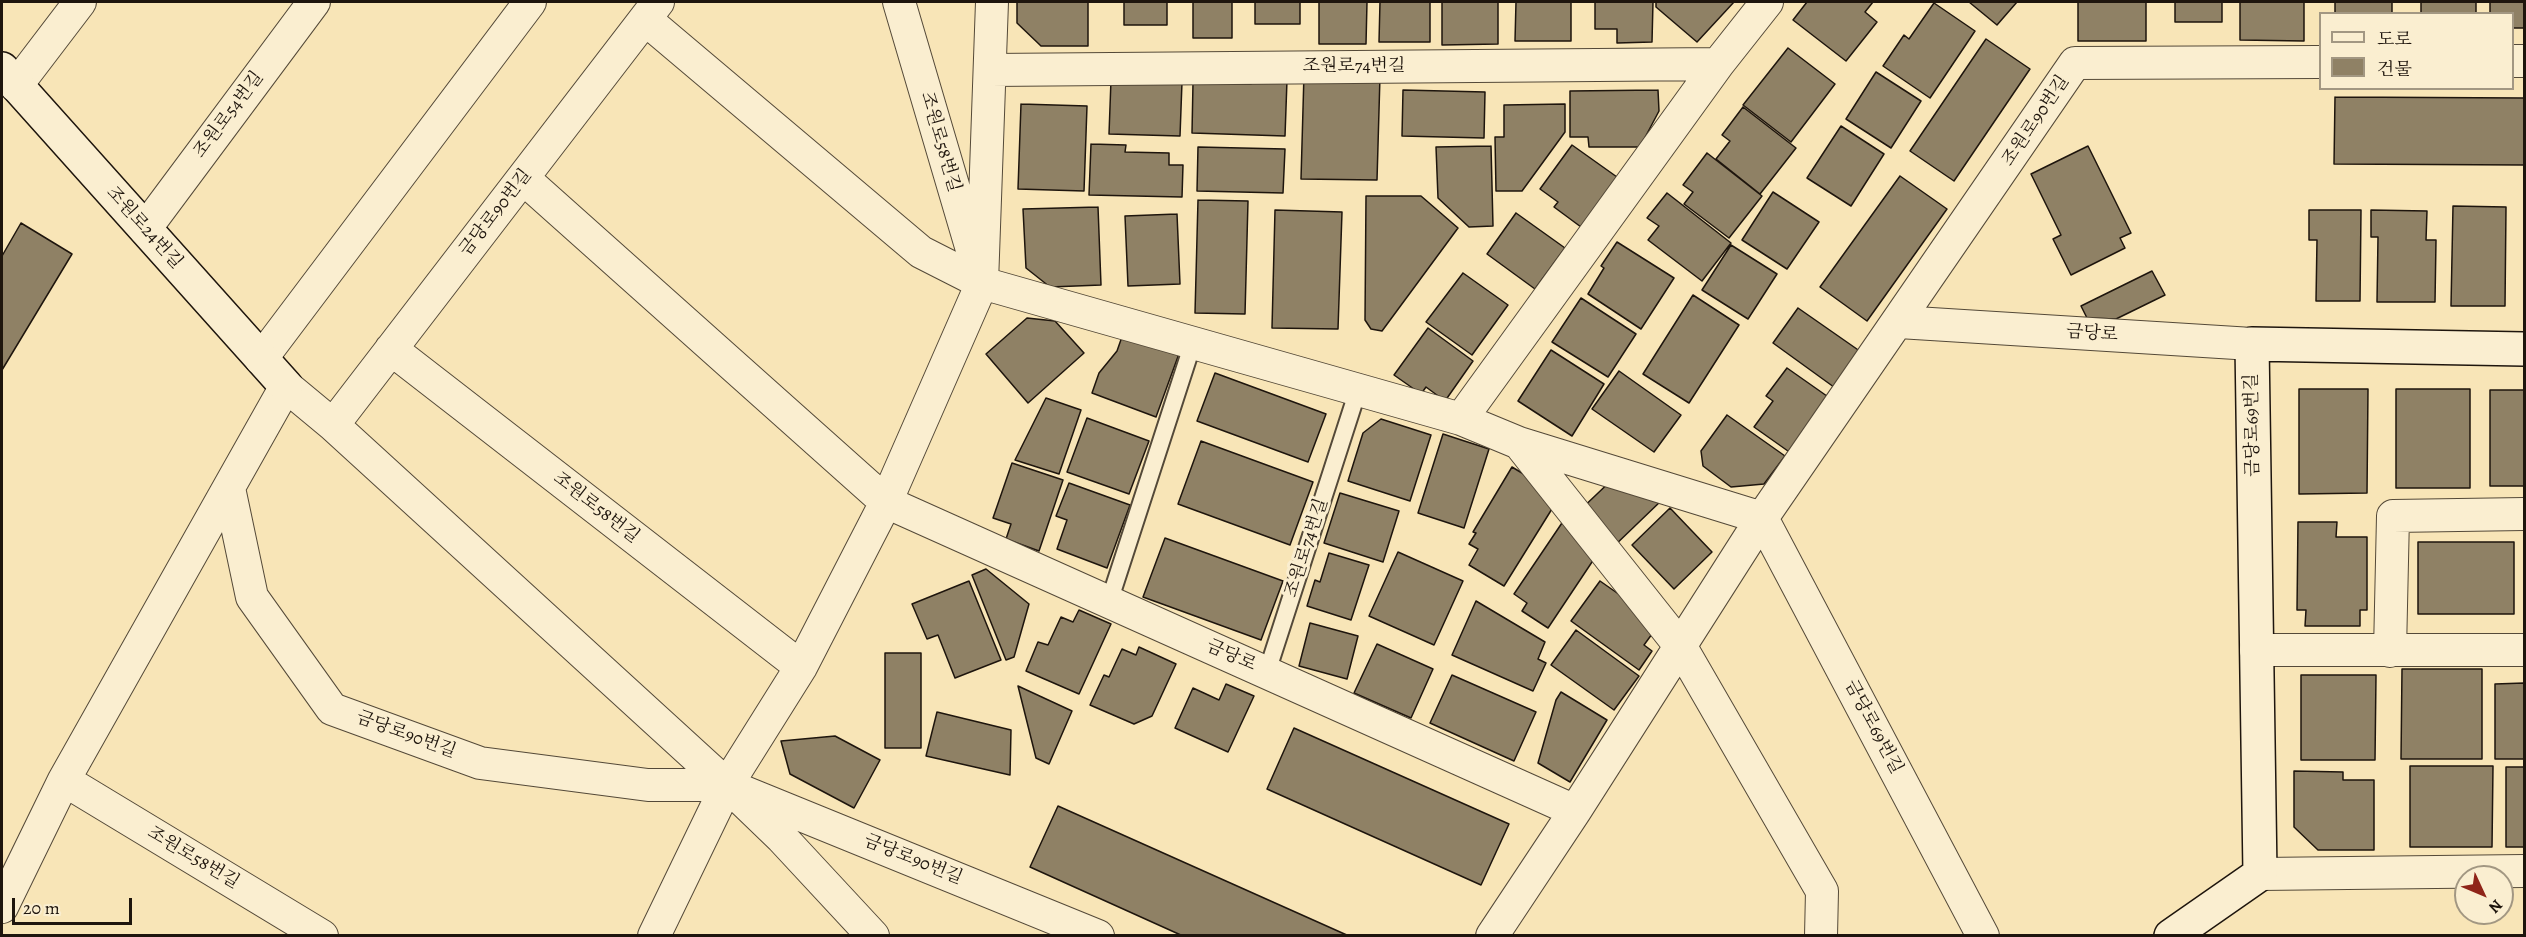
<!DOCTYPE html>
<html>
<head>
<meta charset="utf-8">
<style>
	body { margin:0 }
	#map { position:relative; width:2526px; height:937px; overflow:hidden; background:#f8e5b7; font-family:Alegreya,"Noto Serif KR",serif }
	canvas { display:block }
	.frame { position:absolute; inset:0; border:3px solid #1e150d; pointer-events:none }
	.legend { position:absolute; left:2319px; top:12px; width:195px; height:78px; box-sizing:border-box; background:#faeed0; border:2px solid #a29782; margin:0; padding:8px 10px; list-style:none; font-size:18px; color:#1e150d }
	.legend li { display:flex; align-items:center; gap:12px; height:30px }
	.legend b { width:30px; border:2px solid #a29782 }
	.north { position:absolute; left:2454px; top:865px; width:60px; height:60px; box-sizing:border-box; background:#faeed0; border:2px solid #a29782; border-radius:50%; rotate:134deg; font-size:16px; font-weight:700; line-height:24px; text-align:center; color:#1e150d }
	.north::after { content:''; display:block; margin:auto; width:21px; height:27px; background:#8f2418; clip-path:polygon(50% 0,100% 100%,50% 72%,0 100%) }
	.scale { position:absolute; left:12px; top:898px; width:120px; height:27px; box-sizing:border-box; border:3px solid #1e150d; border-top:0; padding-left:8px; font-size:18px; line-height:21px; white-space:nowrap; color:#1e150d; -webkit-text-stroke:4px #faeed0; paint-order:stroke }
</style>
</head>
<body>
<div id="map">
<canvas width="2526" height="937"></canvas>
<div class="frame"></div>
<ul class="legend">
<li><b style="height:8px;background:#faeed0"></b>도로</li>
<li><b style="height:16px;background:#8f8165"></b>건물</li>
</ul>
<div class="north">N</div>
<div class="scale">20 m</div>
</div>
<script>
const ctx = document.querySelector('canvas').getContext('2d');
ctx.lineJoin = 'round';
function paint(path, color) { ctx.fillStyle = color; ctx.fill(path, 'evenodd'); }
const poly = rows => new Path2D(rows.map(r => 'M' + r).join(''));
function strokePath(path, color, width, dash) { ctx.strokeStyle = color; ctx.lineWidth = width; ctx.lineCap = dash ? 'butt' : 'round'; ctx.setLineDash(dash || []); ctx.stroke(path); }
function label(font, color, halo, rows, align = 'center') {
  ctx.font = font + ' Alegreya,"Noto Serif KR",serif'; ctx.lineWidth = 6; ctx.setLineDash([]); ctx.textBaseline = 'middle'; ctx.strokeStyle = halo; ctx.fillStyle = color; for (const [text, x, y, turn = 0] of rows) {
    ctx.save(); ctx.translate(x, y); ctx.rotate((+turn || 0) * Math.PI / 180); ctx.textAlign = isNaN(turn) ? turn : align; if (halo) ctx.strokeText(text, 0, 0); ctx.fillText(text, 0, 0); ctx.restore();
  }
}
const building = poly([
	[1017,2,1088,2,1088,46,1041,46,1017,23,1017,2],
	[1124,2,1167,2,1167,25,1124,25,1124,2],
	[1193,2,1232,2,1232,38,1193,38,1193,2],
	[1255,2,1300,2,1300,24,1255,24,1255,2],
	[1319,2,1367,2,1366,44,1319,44,1319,2],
	[1380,2,1430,2,1430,42,1379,42,1380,2],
	[1442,2,1498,2,1498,44,1442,45,1442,2],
	[1516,2,1571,2,1571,41,1515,41,1516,2],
	[1595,2,1653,2,1652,42,1617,43,1617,29,1595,29,1595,2],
	[1656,2,1734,2,1697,42,1656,7,1656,2],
	[1807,2,1873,2,1865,12,1877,22,1846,61,1793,20,1807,2],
	[1969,2,2017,2,1997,25,1969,2],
	[2078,2,2146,2,2146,41,2078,41,2078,2],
	[2175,2,2222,2,2222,22,2175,22,2175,2],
	[2240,2,2304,2,2304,41,2240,40,2240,2],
	[2335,2,2392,2,2392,14,2335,14,2335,2],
	[2421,2,2476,2,2476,14,2421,14,2421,2],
	[2490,2,2524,2,2524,28,2512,28,2512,14,2490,14,2490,2],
	[1934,3,1975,31,1930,98,1883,66,1904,35,1909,39,1934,3],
	[1986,39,2030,69,1954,181,1910,151,1986,39],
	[1788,48,1835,84,1791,142,1743,105,1788,48],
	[1876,72,1921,101,1891,148,1846,119,1876,72],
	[1304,74,1380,76,1377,180,1301,179,1304,74],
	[1252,79,1287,80,1285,136,1192,133,1193,83,1251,84,1252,79],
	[1111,80,1182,82,1180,136,1109,134,1111,80],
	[1403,90,1485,92,1484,138,1402,136,1403,90],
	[1658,90,1659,111,1640,147,1589,147,1588,137,1570,137,1570,91,1658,90],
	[2335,97,2524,98,2524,165,2334,164,2335,97],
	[1021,104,1087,106,1084,191,1018,189,1021,104],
	[1565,104,1565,132,1522,191,1496,191,1495,137,1504,137,1504,105,1565,104],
	[1743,107,1796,148,1760,194,1716,159,1730,141,1722,135,1743,107],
	[1841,126,1884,154,1851,206,1807,178,1841,126],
	[1091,144,1126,145,1125,152,1169,153,1169,165,1183,165,1182,197,1089,195,1091,144],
	[1572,145,1617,177,1581,227,1554,207,1558,202,1540,189,1572,145],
	[1491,146,1493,226,1469,227,1438,198,1436,147,1491,146],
	[2088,146,2131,233,2120,238,2125,248,2071,275,2053,239,2061,235,2031,174,2088,146],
	[1198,147,1285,149,1283,193,1197,191,1198,147],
	[1707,153,1762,196,1729,238,1684,204,1693,192,1683,185,1707,153],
	[1900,176,1947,209,1867,321,1820,287,1900,176],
	[1773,192,1819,222,1787,269,1742,240,1773,192],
	[1667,193,1731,243,1702,281,1648,240,1659,226,1647,218,1667,193],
	[1366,196,1421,196,1458,228,1382,331,1371,329,1365,320,1366,196],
	[1198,200,1248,201,1245,314,1195,313,1198,200],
	[2453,206,2506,207,2505,306,2451,306,2453,206],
	[1098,207,1101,285,1050,287,1026,268,1023,209,1098,207],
	[1275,210,1342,212,1338,329,1272,328,1275,210],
	[2309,210,2361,210,2360,301,2316,301,2317,240,2309,240,2309,210],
	[2371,210,2427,211,2426,240,2436,240,2435,302,2377,302,2378,237,2371,237,2371,210],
	[1516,213,1565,248,1535,289,1487,254,1516,213],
	[1177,214,1180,284,1128,286,1125,216,1177,214],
	[21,223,72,254,2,370,2,256,21,223],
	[1617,242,1674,278,1641,329,1588,294,1604,268,1601,266,1617,242],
	[1731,245,1777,274,1748,319,1702,290,1731,245],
	[2152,271,2165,295,2116,319,2087,318,2081,306,2152,271],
	[1463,273,1508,305,1472,355,1426,322,1463,273],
	[1693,295,1739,325,1689,403,1643,374,1693,295],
	[1581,298,1636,334,1608,377,1552,342,1581,298],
	[1798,308,1864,354,1838,390,1773,343,1798,308],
	[1027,318,1055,321,1084,353,1028,403,986,354,1027,318],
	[1428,328,1473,361,1445,401,1426,387,1421,394,1394,375,1428,328],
	[1124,331,1180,351,1156,417,1092,393,1099,373,1117,351,1124,331],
	[1551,350,1604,384,1572,436,1518,401,1551,350],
	[1787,368,1834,401,1795,456,1754,427,1773,401,1766,396,1787,368],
	[1619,371,1681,415,1654,452,1592,409,1619,371],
	[1215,373,1326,414,1308,462,1197,421,1215,373],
	[2299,389,2368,389,2367,493,2299,494,2299,389],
	[2396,389,2470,389,2470,488,2396,488,2396,389],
	[2490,390,2524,390,2524,486,2490,486,2490,390],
	[1046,398,1081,410,1059,474,1015,460,1046,398],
	[1727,415,1785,456,1764,484,1731,487,1703,466,1701,451,1727,415],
	[1087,418,1149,441,1129,494,1067,472,1087,418],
	[1381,419,1431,435,1410,501,1348,481,1363,433,1381,419],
	[1443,434,1489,449,1464,528,1418,513,1443,434],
	[1201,441,1313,482,1290,545,1178,504,1201,441],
	[1012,463,1063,480,1039,551,1006,539,1011,524,993,518,1012,463],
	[1512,467,1560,496,1504,586,1469,565,1478,549,1469,544,1476,533,1473,532,1512,467],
	[1617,475,1663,499,1611,549,1577,513,1617,475],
	[1069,483,1130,505,1107,568,1057,549,1067,520,1056,516,1069,483],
	[1340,493,1399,511,1383,562,1324,543,1340,493],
	[1670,508,1712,552,1674,589,1632,545,1670,508],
	[1566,517,1596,556,1548,628,1522,611,1527,603,1514,594,1566,517],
	[2298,522,2337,522,2336,537,2367,537,2367,610,2360,610,2360,626,2305,626,2306,610,2297,610,2298,522],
	[1165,538,1283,581,1261,640,1143,597,1165,538],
	[2418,542,2514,542,2514,614,2418,614,2418,542],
	[1398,552,1463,581,1434,645,1369,616,1398,552],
	[1329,553,1369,565,1351,620,1307,606,1315,580,1320,582,1329,553],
	[986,569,1029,604,1014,657,1006,660,972,575,986,569],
	[969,581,1001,660,955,678,938,635,927,639,912,604,969,581],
	[1600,581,1660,623,1644,645,1652,651,1639,670,1571,621,1600,581],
	[1476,601,1545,642,1538,659,1546,663,1533,691,1452,655,1476,601],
	[1079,610,1111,624,1079,694,1026,671,1038,642,1048,645,1061,617,1073,622,1079,610],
	[1310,623,1358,636,1347,679,1299,666,1310,623],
	[1576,630,1639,676,1614,710,1551,665,1576,630],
	[1377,644,1433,669,1411,718,1354,693,1377,644],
	[1139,647,1176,664,1152,716,1134,724,1090,705,1104,675,1109,677,1122,649,1136,655,1139,647],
	[885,653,921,653,921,748,885,748,885,653],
	[2402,669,2482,669,2482,759,2401,759,2402,669],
	[1452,675,1536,712,1514,761,1430,723,1452,675],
	[2301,675,2376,675,2375,760,2301,760,2301,675],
	[2524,683,2524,759,2495,759,2495,684,2524,683],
	[1226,684,1254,696,1228,752,1175,728,1193,688,1219,700,1226,684],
	[1018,686,1072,711,1049,764,1036,758,1018,686],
	[1561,692,1607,720,1570,782,1538,763,1556,700,1561,692],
	[937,712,1011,730,1010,775,926,756,937,712],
	[1294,728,1509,824,1481,885,1267,789,1294,728],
	[835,736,880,760,854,808,790,774,781,741,835,736],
	[2410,766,2493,766,2492,847,2410,847,2410,766],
	[2506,767,2524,767,2524,847,2506,847,2506,767],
	[2294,771,2343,772,2343,780,2374,780,2374,850,2318,850,2294,827,2294,771],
	[1058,806,1349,936,1183,936,1030,867,1058,806]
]);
paint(building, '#8f8165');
strokePath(building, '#1e150d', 1.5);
const lane = poly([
	[1109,602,1193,343],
	[1267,672,1358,390]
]);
const street = poly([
	[899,2,975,260],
	[645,19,921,252,982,283,1461,419,1519,443,1762,518,1983,936],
	[2512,61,2524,61],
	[991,70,1718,64],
	[16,86,80,2],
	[523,178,886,502,1575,811],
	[145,229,314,2],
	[1899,322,2252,344],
	[391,349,801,667],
	[261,359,530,2],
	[1461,419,1718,64,1767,2],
	[333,425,658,2],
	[1519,443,1681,647,1822,891,1821,936],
	[229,488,252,597,332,709,480,763,648,785,727,785,1098,936],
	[2256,650,2524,650],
	[2390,651,2393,516,2524,514],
	[64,780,322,936],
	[2260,874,2524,871],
	[2,907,64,780,286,386,333,425,727,785,782,838,873,936],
	[654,936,727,785,801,667,886,502,982,283,992,2],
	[1492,936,1575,811,1762,518,2075,63,2320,62]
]);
const secondary = poly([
	[2,69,286,386],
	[2171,936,2260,874,2252,344,2524,349]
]);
strokePath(lane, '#544938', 20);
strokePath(street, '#544938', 34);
strokePath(secondary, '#1e150d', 36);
strokePath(lane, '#faeed0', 16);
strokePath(street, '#faeed0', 32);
strokePath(secondary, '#faeed0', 33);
label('18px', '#1e150d', '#faeed0', [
	["조원로74번길",1354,67],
	["조원로54번길",229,115,-53],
	["조원로90번길",2036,121,-56],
	["조원로58번길",940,142,74],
	["금당로90번길",496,213,-52],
	["조원로24번길",144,228,48],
	["금당로",2092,334,4],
	["금당로69번길",2253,425,-91],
	["조원로58번길",596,508,38],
	["조원로74번길",1307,548,-72],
	["금당로",1231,656,24],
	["금당로69번길",1873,727,62],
	["금당로90번길",406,735,20],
	["조원로58번길",193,858,31],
	["금당로90번길",913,860,22]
]);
</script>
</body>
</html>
